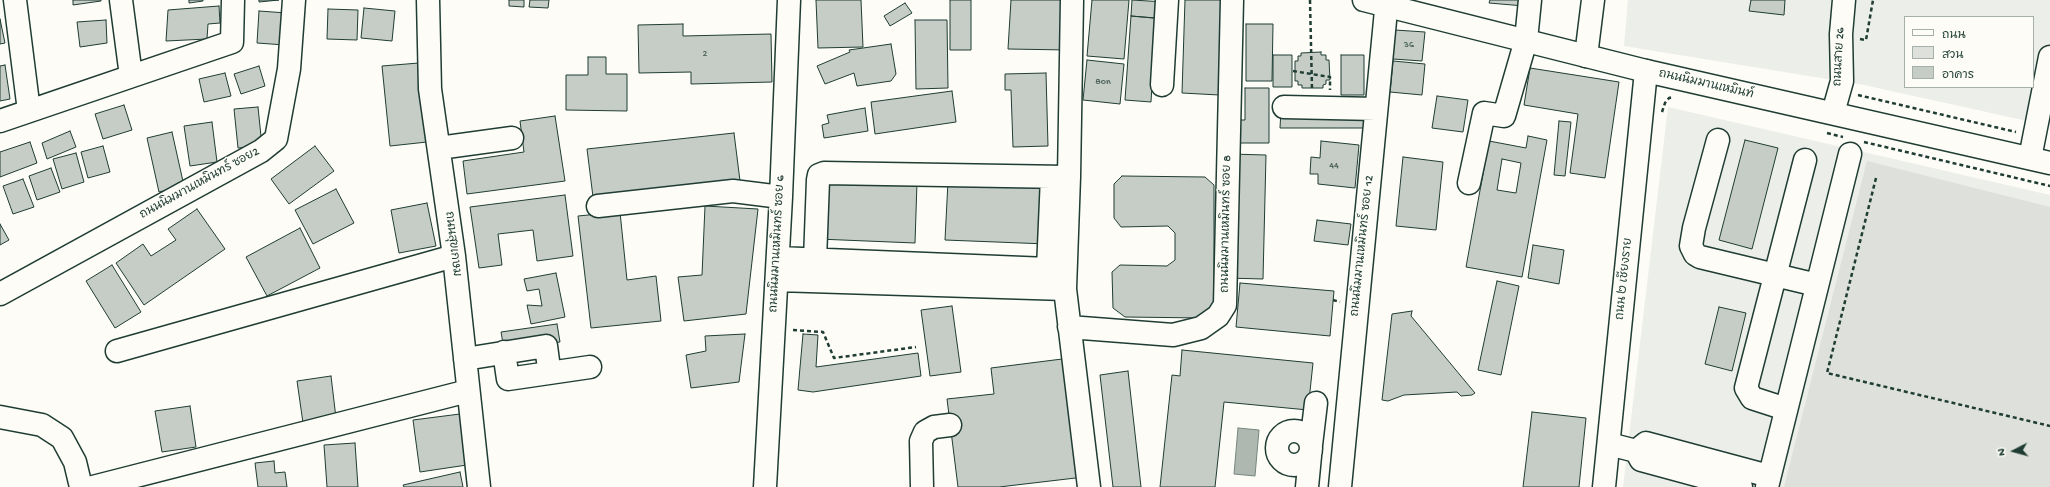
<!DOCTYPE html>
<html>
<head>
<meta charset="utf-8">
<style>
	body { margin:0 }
	#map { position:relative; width:2050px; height:487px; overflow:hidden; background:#fdfcf7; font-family:"Gochi Hand","Playpen Sans Thai",sans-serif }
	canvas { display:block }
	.legend { position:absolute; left:1904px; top:16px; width:130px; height:72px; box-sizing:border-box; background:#fdfcf7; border:1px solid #a4b0a9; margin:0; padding:5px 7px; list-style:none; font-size:12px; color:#1f3d34 }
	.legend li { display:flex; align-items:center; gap:8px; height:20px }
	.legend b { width:20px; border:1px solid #a4b0a9 }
	.north { position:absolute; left:1994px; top:431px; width:40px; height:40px; -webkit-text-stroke:3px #fdfcf7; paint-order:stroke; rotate:264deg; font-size:11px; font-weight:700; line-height:16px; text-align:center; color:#1f3d34 }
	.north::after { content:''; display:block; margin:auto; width:14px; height:18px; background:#1f3d34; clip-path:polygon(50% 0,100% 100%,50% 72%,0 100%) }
</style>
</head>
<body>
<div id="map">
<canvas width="2050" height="487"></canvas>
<ul class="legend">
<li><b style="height:5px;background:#fdfcf7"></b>ถนน</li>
<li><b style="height:11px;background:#dde0db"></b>สวน</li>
<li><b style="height:11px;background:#c6cdc7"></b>อาคาร</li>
</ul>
<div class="north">N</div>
</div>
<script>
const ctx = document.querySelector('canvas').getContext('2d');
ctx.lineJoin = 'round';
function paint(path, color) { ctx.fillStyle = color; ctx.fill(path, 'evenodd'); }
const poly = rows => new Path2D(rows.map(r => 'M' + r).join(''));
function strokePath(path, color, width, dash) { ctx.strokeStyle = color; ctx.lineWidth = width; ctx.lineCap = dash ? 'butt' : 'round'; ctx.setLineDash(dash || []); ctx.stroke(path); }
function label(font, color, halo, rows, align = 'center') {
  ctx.font = font + ' "Gochi Hand","Playpen Sans Thai",sans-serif'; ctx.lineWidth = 3; ctx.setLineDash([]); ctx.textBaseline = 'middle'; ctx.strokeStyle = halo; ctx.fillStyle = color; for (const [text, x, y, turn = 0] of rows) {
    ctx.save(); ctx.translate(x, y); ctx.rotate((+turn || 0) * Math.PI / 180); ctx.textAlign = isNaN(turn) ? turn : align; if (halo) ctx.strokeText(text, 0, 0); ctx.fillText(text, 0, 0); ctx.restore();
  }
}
paint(poly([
	[1628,0,2050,0,2050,126,1864,85,1624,46],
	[1905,17,2033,17,2033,87,1905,87],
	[1668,107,2050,195,2050,487,1623,487]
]), '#eceee9');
paint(poly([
	[1867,161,2050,207,2050,487,1784,487]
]), '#dde0db');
const water = poly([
	[1238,428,1259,430,1255,476,1234,474,1238,428]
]);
paint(water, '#aeb8b1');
strokePath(water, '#75877f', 1);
const building = poly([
	[73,0,101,0,101,1,73,5,73,0],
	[189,0,203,0,203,1,189,3,189,0],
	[259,0,279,0,259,2,259,0],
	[509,0,524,0,524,7,509,6,509,0],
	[530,0,549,0,548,8,529,7,530,0],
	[816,0,861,0,863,47,818,48,816,0],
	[950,0,971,0,971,50,950,50,950,0],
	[1011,0,1067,0,1068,50,1008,49,1011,0],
	[1092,0,1129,0,1124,59,1087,56,1092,0],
	[1132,0,1165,2,1164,19,1131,16,1132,0],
	[1185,0,1223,0,1219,95,1182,93,1185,0],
	[1490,0,1525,0,1524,6,1489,3,1490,0],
	[1751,0,1785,0,1784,15,1749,11,1751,0],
	[905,3,912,13,890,26,884,16,905,3],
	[219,6,220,23,208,24,207,39,166,41,168,10,219,6],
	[364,8,395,11,392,41,361,38,364,8],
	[328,9,358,10,357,40,327,39,328,9],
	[259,11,287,13,285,45,257,43,259,11],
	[1131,16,1156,18,1151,102,1125,100,1131,16],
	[0,19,5,43,0,44,0,19],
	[106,20,107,43,80,47,77,22,106,20],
	[915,20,947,20,948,88,916,89,915,20],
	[683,24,683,36,771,34,772,82,691,84,691,72,639,73,638,25,683,24],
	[1246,24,1273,24,1272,81,1246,81,1246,24],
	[1395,30,1425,32,1422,61,1393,59,1395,30],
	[891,44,896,74,891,81,857,86,854,73,825,84,817,66,850,52,849,50,891,44],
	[1321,52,1321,55,1326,55,1326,60,1329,60,1330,80,1326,80,1326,84,1323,85,1323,88,1302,88,1302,85,1298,85,1298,81,1295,81,1295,61,1298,61,1298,56,1301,56,1301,53,1321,52],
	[1273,55,1292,55,1292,87,1273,87,1273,55],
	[1341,55,1364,55,1364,95,1341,95,1341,55],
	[588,57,606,57,606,74,627,74,627,111,566,110,566,75,588,75,588,57],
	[1087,60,1124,64,1120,104,1083,100,1087,60],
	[1393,61,1425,64,1422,95,1390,92,1393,61],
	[419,63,427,142,390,146,382,66,419,63],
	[5,65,10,99,0,101,0,66,5,65],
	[259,66,265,86,241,94,234,74,259,66],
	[1530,68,1619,82,1605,178,1570,173,1578,114,1524,105,1530,68],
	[225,73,231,96,204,102,199,79,225,73],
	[1046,73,1048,146,1013,147,1011,90,1005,90,1005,74,1046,73],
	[1245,88,1269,88,1269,143,1234,143,1234,120,1245,120,1245,88],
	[952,91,956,122,875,134,871,102,952,91],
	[1437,96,1468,100,1463,132,1432,128,1437,96],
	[124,105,132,130,103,139,95,114,124,105],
	[258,107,262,146,238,148,234,109,258,107],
	[865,108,868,131,824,138,822,125,829,123,827,115,865,108],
	[1281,110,1365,113,1365,128,1280,128,1281,110],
	[555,116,565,181,467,194,463,161,524,152,520,121,555,116],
	[1559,121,1571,122,1565,176,1554,175,1559,121],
	[212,122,217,162,190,166,184,126,212,122],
	[70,131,76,147,47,159,42,143,70,131],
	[172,132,184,186,159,192,147,138,172,132],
	[734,133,740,181,593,197,587,149,734,133],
	[1528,136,1547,140,1522,277,1466,267,1489,141,1526,148,1528,136],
	[1502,159,1521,163,1516,193,1497,190,1502,159],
	[1745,140,1778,148,1752,249,1719,240,1745,140],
	[1321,141,1359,145,1355,188,1318,184,1318,174,1310,174,1311,157,1320,158,1321,141],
	[30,142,37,163,0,177,0,152,30,142],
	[103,146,110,172,88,178,81,152,103,146],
	[315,146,334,171,289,204,271,179,315,146],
	[76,153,84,182,62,189,53,159,76,153],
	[1230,154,1266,155,1263,279,1227,278,1230,154],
	[1403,157,1443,162,1436,230,1396,226,1403,157],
	[51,168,60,192,37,200,29,176,51,168],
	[1122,176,1205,177,1214,185,1214,309,1204,318,1125,317,1113,308,1112,272,1120,265,1167,266,1175,260,1175,233,1168,226,1121,227,1114,218,1114,184,1122,176],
	[23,179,34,207,13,214,3,186,23,179],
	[820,179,917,182,915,243,818,239,820,179],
	[948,181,1049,185,1047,244,945,240,948,181],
	[336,189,354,223,313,244,295,210,336,189],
	[565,195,573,256,537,261,533,230,498,234,502,265,479,268,470,207,565,195],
	[427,203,436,246,399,253,391,210,427,203],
	[705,206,758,209,746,314,684,321,678,277,702,275,705,206],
	[197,209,225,249,144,305,116,263,143,244,151,256,176,240,168,229,197,209],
	[620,212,627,280,656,276,661,321,591,328,578,216,620,212],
	[1317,220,1351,224,1348,245,1314,241,1317,220],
	[0,224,9,240,0,245,0,224],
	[300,228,320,268,267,296,246,257,300,228],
	[1533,245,1564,250,1559,284,1528,278,1533,245],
	[112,265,141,312,115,328,86,281,112,265],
	[556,273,565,317,531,324,527,305,542,306,539,289,527,291,524,279,556,273],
	[1497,281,1519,286,1501,375,1478,370,1497,281],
	[1240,283,1334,291,1330,336,1236,327,1240,283],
	[952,306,961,372,930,376,921,310,952,306],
	[1719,307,1746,313,1732,371,1705,364,1719,307],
	[1412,311,1411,316,1475,393,1472,395,1461,396,1457,392,1404,395,1388,401,1382,400,1392,314,1412,311],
	[557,324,560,342,504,349,501,332,557,324],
	[745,334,739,382,691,388,686,355,706,351,705,336,745,334],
	[803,334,818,335,816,367,918,353,921,376,813,392,798,390,803,334],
	[1182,350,1313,363,1308,410,1224,402,1215,487,1160,487,1172,375,1180,376,1182,350],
	[1070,358,1084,477,999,487,958,487,947,399,994,394,991,368,1070,358],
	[1128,371,1141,487,1113,487,1100,375,1128,371],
	[331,376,336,418,303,423,297,381,331,376],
	[190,406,196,447,162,452,155,411,190,406],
	[1532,412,1586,418,1579,487,1523,487,1532,412],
	[460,414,467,465,420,472,413,420,460,414],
	[355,443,358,487,327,487,324,445,355,443],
	[274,461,275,473,285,472,287,487,258,487,255,463,274,461],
	[460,472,463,487,404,487,403,485,460,472]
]);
paint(building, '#c6cdc7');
strokePath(building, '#1f3d34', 1);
const minor = poly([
	[15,0,29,111],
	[121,0,131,76],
	[428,0,430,89,454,256,479,487],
	[1072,0,1069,177,1065,289,1089,487],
	[1586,56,1593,0],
	[1162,85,1167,0],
	[1284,107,1376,109],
	[1833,113,1842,81,1841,34,1844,0],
	[0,121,232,42,233,0],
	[1718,140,1694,228,1691,246,1695,254,1700,257,1817,285],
	[439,148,512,138],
	[2030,158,2050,57],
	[1469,183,1484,113,1504,116,1526,40,1530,0],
	[598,206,733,191,781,197],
	[778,258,1048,269,1052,177],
	[815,260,818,180,819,175,824,173,1066,177],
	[777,280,1065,289],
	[0,294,261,151,276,139,289,69,294,0],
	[1069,327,1173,335,1201,328,1218,316,1225,305,1232,0],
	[117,351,454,256],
	[504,352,508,379,590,367],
	[465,359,546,346,548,361],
	[1786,409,1752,398,1746,388,1805,160],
	[0,417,42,425,62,438,75,462,81,487],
	'1277 448a17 17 0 1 1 34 0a17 17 0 1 1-34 0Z',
	[1609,444,1636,451,1641,460,1741,487],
	[1311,445,1316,403],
	[1636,451,1646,443,1769,476],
	[93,487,468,391],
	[765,487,781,197,789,0],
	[922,487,921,441,925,432,934,427,950,425],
	[1307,487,1310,456],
	[1340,487,1387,0],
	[1604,487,1646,71],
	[1767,487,1850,154]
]);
const major = poly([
	[1364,0,1646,71,2050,163]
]);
strokePath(minor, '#1f3d34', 25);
strokePath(major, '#1f3d34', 25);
strokePath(poly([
	[1310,0,1312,89],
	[1860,39,1866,40,1873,0],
	[1293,71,1330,77,1330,90],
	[1858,95,2016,132],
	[1662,112,1665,103,1669,98,1674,97],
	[1827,133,1843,137],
	[1864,142,2050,186],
	[1876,178,1827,373,2050,426],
	[1333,300,1340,302],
	[793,330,823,332,834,358,916,347]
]), '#1f3d34', 2.5, [4, 3]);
strokePath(minor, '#fdfcf7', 22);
strokePath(major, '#fdfcf7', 22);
label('10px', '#496159', null, [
	["36",1409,45],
	["2",705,54],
	["8on",1103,82],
	["44",1334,166]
]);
label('12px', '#1f3d34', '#fdfcf7', [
	["ถนนสาย 26",1840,57,-87],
	["ถนนนิมมานเหมินท์",1706,85,13],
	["ถนนนิมมานเหมินทร์ ซอย2",200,184,-29],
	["ถนนนิมมานเหมินทร์ ซอย 8",1227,224,-89],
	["ถนนสุขเกษม",452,244,83],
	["ถนนนิมมานเหมินทร์ ซอย 6",778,244,-87],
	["ถนนนิมมานเหมินทร์ ซอย 12",1363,246,-84],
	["ถนน ๒ เชียงราย",1625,279,-84]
]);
</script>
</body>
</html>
